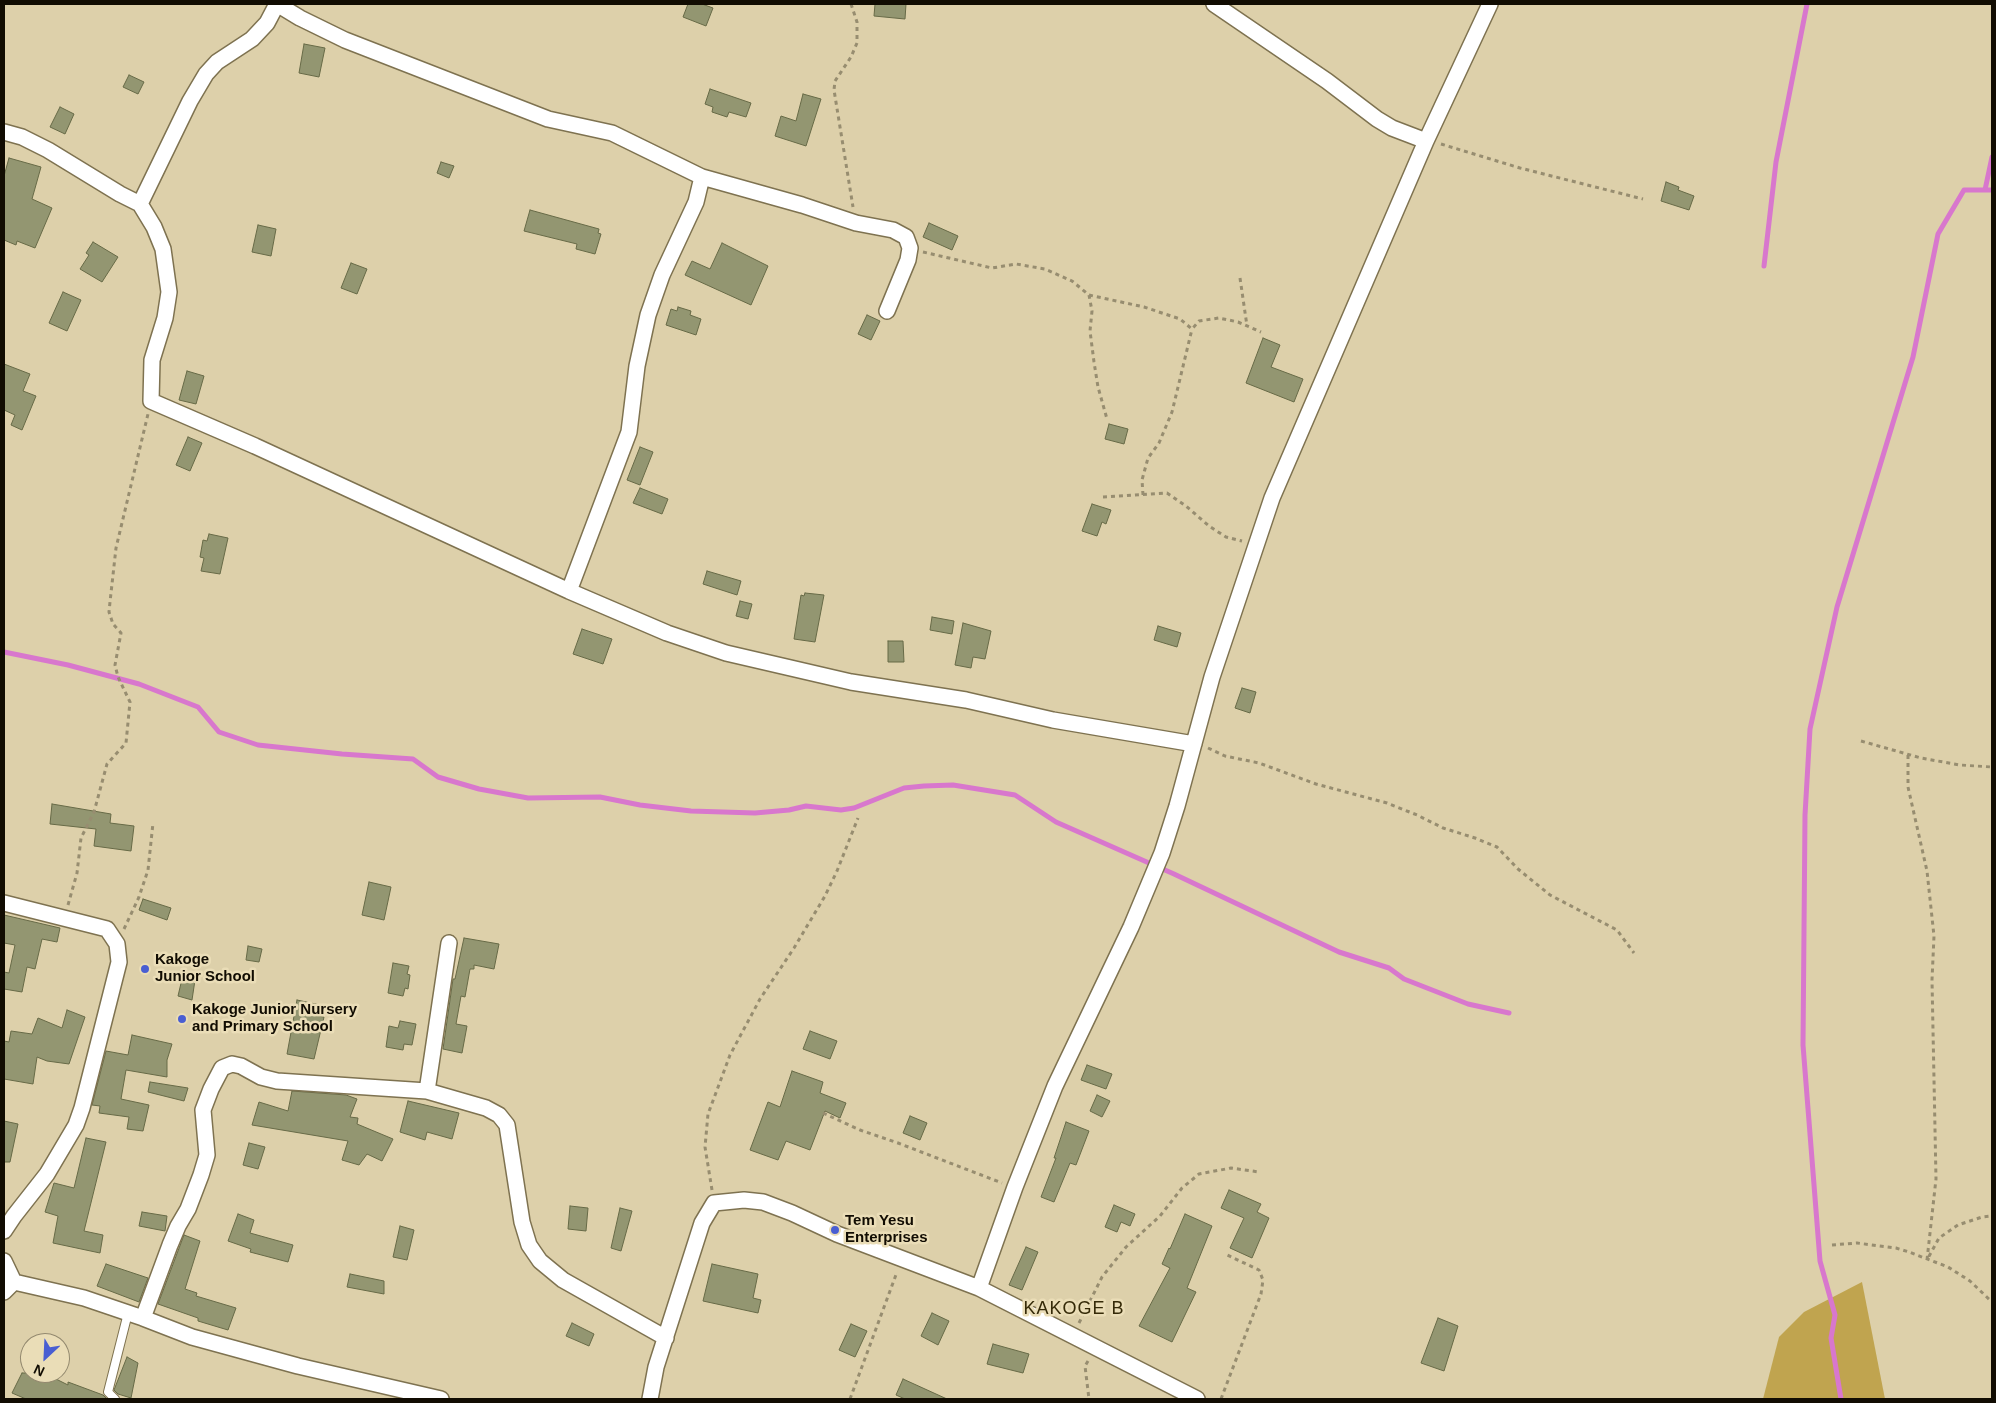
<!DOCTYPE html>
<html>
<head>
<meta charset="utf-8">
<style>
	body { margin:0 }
	#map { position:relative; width:1996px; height:1403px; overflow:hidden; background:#ddd0aa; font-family:Arial,sans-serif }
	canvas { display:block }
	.frame { position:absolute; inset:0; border:5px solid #110c02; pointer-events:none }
	.north { position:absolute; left:20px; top:1333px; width:50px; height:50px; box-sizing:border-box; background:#eaddb7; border:1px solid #93896f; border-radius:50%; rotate:205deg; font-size:14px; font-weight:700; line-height:20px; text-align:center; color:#110c02 }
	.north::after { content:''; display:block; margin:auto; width:18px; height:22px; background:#495ed2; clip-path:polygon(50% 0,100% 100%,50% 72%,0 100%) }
</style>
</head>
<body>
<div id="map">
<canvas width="1996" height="1403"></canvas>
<div class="frame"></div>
<div class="north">N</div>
</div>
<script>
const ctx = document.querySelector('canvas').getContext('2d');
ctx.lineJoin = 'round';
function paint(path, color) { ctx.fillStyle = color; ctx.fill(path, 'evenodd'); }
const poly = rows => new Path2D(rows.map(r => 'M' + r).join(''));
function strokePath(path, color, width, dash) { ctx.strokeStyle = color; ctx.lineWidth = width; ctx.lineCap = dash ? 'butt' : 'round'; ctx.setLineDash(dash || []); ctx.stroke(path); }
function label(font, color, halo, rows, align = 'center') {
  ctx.font = font + ' Arial,sans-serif'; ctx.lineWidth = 5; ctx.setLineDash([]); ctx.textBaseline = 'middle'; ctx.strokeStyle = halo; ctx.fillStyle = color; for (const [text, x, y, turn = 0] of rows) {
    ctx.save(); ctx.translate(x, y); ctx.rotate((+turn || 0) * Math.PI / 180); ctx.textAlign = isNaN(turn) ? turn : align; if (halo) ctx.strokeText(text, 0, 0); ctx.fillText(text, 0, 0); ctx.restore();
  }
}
paint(poly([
	[1862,1282,1885,1399,1763,1399,1779,1337,1804,1312]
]), '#c0a44f');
strokePath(poly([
	[1985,190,1992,157],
	[1764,266,1776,162,1807,4],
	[4,652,68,665,139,684,198,707,219,732,258,745,342,754,413,759,438,777,479,789,528,798,600,797,640,805,691,811,755,813,789,810,806,806,841,810,854,808,904,788,924,786,953,785,1015,795,1056,822,1174,874,1339,952,1389,968,1404,979,1468,1004,1509,1013],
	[1841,1399,1831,1338,1835,1315,1820,1261,1803,1045,1805,815,1810,729,1837,607,1913,357,1938,234,1964,190,1992,190]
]), '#d877cd', 5);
const building = poly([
	[688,4,702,4,713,8,706,26,683,17,688,4],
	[875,4,906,4,905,19,874,16,875,4],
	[304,44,325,48,319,77,299,73,304,44],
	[129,75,144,82,138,94,123,87,129,75],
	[710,89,751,103,746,117,729,112,727,117,712,112,713,107,705,104,710,89],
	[803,94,821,99,806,146,775,136,781,116,796,121,803,94],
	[60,107,74,114,65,134,50,127,60,107],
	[9,158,41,167,32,199,52,208,35,248,17,241,16,245,4,240,4,176,9,158],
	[441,162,454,166,449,178,437,173,441,162],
	[1666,182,1679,187,1678,190,1694,196,1689,210,1661,201,1666,182],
	[530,210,599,229,598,233,601,234,595,254,576,249,577,244,524,231,530,210],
	[929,223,958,236,952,250,923,237,929,223],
	[258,225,276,229,271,256,252,252,258,225],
	[93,242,118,257,102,282,80,269,89,255,86,253,93,242],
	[722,243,768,266,751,305,685,275,692,261,710,269,722,243],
	[351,263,367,269,357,294,341,288,351,263],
	[63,292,81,300,67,331,49,323,63,292],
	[678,307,691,311,690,315,701,319,696,335,666,325,671,309,677,311,678,307],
	[867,315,880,321,871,340,858,334,867,315],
	[1263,338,1280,345,1271,367,1303,379,1294,402,1246,383,1263,338],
	[4,364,30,374,23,391,36,396,22,430,11,425,15,415,4,410,4,364],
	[187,371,204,376,196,404,179,400,187,371],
	[1109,424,1128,429,1124,444,1105,439,1109,424],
	[188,437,202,443,190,471,176,465,188,437],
	[640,447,653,452,640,485,627,480,640,447],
	[640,488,668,499,662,514,633,503,640,488],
	[1092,504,1111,510,1106,524,1102,522,1097,536,1082,531,1092,504],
	[209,534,228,538,220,574,201,571,204,558,200,557,203,540,207,541,209,534],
	[707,571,741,581,737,595,703,584,707,571],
	[805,593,824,595,815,642,794,639,801,595,804,596,805,593],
	[740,601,752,604,748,619,736,616,740,601],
	[932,617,954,621,952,634,930,630,932,617],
	[963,623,991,631,985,659,973,657,971,668,955,665,963,623],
	[1158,626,1181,633,1177,647,1154,640,1158,626],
	[582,629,612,639,603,664,573,654,582,629],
	[888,641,903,641,904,662,888,662,888,641],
	[1242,688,1256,692,1250,713,1235,708,1242,688],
	[52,804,111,814,110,823,134,826,131,851,94,846,96,829,50,824,52,804],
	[369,882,391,887,384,920,362,915,369,882],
	[143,899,171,908,167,920,139,910,143,899],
	[4,915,60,928,57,942,42,939,35,969,27,967,22,992,4,989,4,972,9,973,15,945,4,943,4,915],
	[464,938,499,944,494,969,474,965,474,969,470,969,465,997,461,996,456,1024,467,1026,462,1053,443,1049,453,979,455,979,464,938],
	[248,946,262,949,259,962,246,960,248,946],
	[393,963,409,966,407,974,410,975,408,989,405,988,403,996,388,993,393,963],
	[182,979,195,980,192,1000,178,996,182,979],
	[297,1000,320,1005,317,1016,324,1017,314,1059,287,1054,297,1000],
	[67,1010,85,1017,69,1064,47,1061,37,1057,33,1084,4,1079,4,1041,9,1042,11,1031,32,1034,38,1018,62,1028,67,1010],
	[400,1021,416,1024,412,1045,404,1044,403,1050,386,1047,389,1026,398,1028,400,1021],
	[810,1031,837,1041,830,1059,803,1049,810,1031],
	[132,1035,172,1044,167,1060,167,1077,126,1070,121,1099,149,1105,143,1131,127,1129,129,1117,99,1113,100,1106,92,1105,106,1051,128,1055,132,1035],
	[1087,1065,1112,1074,1106,1089,1081,1080,1087,1065],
	[792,1071,823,1082,820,1093,846,1103,840,1118,825,1111,810,1150,786,1141,778,1160,750,1150,768,1102,780,1107,792,1071],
	[150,1082,188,1088,184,1101,148,1092,150,1082],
	[292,1091,346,1095,357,1099,350,1117,358,1118,357,1124,393,1139,382,1161,367,1154,359,1165,342,1160,348,1141,252,1125,259,1102,288,1111,292,1091],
	[1097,1095,1110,1101,1102,1117,1090,1111,1097,1095],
	[408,1101,459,1113,452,1139,427,1132,425,1140,400,1132,408,1101],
	[910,1116,927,1123,920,1140,903,1133,910,1116],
	[4,1121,18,1124,10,1162,4,1162,4,1121],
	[1066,1122,1089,1131,1076,1165,1070,1163,1054,1202,1041,1197,1056,1158,1054,1158,1066,1122],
	[86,1138,106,1142,84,1231,103,1235,100,1253,53,1243,58,1216,45,1212,54,1183,74,1188,86,1138],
	[249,1143,265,1147,258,1169,243,1165,249,1143],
	[1229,1190,1261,1204,1257,1212,1269,1218,1252,1258,1230,1248,1244,1218,1221,1208,1229,1190],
	[1114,1205,1135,1214,1130,1226,1121,1222,1117,1232,1105,1227,1114,1205],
	[570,1206,588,1208,586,1231,568,1229,570,1206],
	[620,1208,632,1211,621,1251,611,1248,620,1208],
	[142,1212,167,1216,165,1231,139,1226,142,1212],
	[238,1214,254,1220,250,1233,293,1245,288,1262,250,1252,251,1249,228,1241,238,1214],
	[1185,1214,1212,1226,1187,1288,1196,1292,1172,1342,1139,1326,1170,1268,1162,1264,1169,1248,1170,1249,1185,1214],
	[400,1226,414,1230,407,1260,393,1257,400,1226],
	[184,1235,200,1241,185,1289,197,1293,196,1296,236,1308,228,1330,198,1321,198,1318,158,1304,184,1235],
	[1026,1247,1038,1252,1022,1290,1009,1285,1026,1247],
	[106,1264,148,1278,139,1302,97,1286,106,1264],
	[712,1264,758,1274,753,1298,761,1300,758,1313,703,1301,712,1264],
	[350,1274,384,1281,384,1294,347,1287,350,1274],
	[932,1313,949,1321,938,1345,921,1336,932,1313],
	[1438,1318,1458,1326,1444,1371,1421,1363,1438,1318],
	[572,1323,594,1334,589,1346,566,1336,572,1323],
	[851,1324,867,1331,855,1357,839,1350,851,1324],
	[993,1344,1029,1354,1023,1373,987,1364,993,1344],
	[127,1357,138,1363,131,1398,118,1394,114,1390,127,1357],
	[22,1373,44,1373,68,1385,68,1382,103,1395,107,1399,26,1399,12,1393,22,1373],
	[903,1379,947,1399,905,1399,896,1395,903,1379]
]);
paint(building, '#939671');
strokePath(building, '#676a47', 1);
const service = poly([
	[115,1399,108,1392,128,1313]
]);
const minor = poly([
	[277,4,300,18,345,40,548,119,612,133,702,177,802,205,856,223,893,230,906,237,910,248,908,260,887,311],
	[1214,4,1327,81,1377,119,1392,128,1426,141],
	[4,132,22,137,48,150,120,194,140,204,154,227,163,249,169,292,165,318,152,360,151,401,255,446,569,591,667,633,726,653,851,682,966,700,1053,720,1194,744],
	[140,204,190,101,206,74,217,62,252,39,267,23,277,4],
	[569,591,629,432,637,366,648,315,662,275,696,202,702,177],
	[4,903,107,929,117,944,119,962,82,1108,76,1125,47,1174,14,1216,4,1231],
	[427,1091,449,943],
	[4,1261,14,1282],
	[979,1288,1015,1187,1055,1086,1131,927,1162,853,1177,806,1212,677,1272,498,1426,141,1490,4],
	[4,1292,14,1282,84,1298,143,1318,192,1337,298,1366,441,1399],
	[143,1318,170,1245,178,1226,188,1209,201,1175,207,1155,203,1110,211,1089,222,1068,232,1064,241,1066,261,1077,277,1081,427,1091,486,1108,499,1115,507,1125,522,1222,529,1245,540,1261,563,1280,666,1338],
	[650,1399,656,1367,702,1223,714,1203,744,1200,763,1202,792,1213,837,1234,979,1288,1197,1399]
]);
strokePath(service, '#7e7250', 10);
strokePath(minor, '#7e7250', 18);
strokePath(poly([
	[851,4,857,22,857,43,851,57,835,81,834,90,853,207],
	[1441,144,1520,168,1643,199],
	[923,252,992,268,1016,264,1045,269,1072,281,1089,295,1092,311,1090,331,1094,362,1098,387,1107,419],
	[1240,278,1247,326],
	[1089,295,1144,307,1180,319,1192,329,1199,321,1219,318,1238,322,1261,332],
	[1143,495,1142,480,1148,458,1159,443,1172,412,1192,329],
	[1103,497,1167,493,1186,506,1209,526,1226,537,1242,541],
	[1861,741,1921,758,1960,765,1992,767],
	[1208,748,1225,756,1259,763,1316,784,1387,803,1417,815,1443,828,1475,838,1497,847,1518,869,1550,895,1617,930,1634,953],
	[1908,755,1908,787,1927,871,1934,936,1932,980,1936,1179,1927,1260,1939,1238,1958,1225,1982,1217,1992,1216],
	[68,905,77,873,81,838,94,812,107,764,126,743,130,702,118,677,115,665,121,633,113,624,109,612,110,602,116,548,148,414],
	[124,929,139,897,148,870,153,823],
	[823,1113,860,1130,898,1143,1002,1183],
	[712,1190,705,1147,708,1114,730,1055,760,999,794,948,825,896,837,871,858,818],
	[1832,1245,1857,1243,1896,1248,1909,1252,1948,1267,1970,1281,1992,1302],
	[1079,1323,1102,1277,1126,1247,1160,1216,1182,1188,1199,1174,1231,1168,1259,1172],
	[1088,1361,1085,1366,1089,1399],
	[850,1399,897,1272],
	[1221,1399,1261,1294,1263,1280,1259,1270,1225,1254]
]), '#978d70', 3, [4, 4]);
strokePath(service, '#fff', 8);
strokePath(minor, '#fff', 15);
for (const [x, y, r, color] of [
	[145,969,5,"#495ed2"],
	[182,1019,5,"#495ed2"],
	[835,1230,5,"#495ed2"]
]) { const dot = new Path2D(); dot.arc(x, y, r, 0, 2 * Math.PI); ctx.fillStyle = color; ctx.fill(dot); strokePath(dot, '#eaddb7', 2); }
label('bold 15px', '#110c02', '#eaddb7', [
	["Kakoge",155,960],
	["Junior School",155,977],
	["Kakoge Junior Nursery",192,1010],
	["and Primary School",192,1027],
	["Tem Yesu",845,1221],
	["Enterprises",845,1238]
], 'left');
ctx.letterSpacing = '1px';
label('18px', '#352a08', '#eaddb7', [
	["KAKOGE B",1074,1309]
]);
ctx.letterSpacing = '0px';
</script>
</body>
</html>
